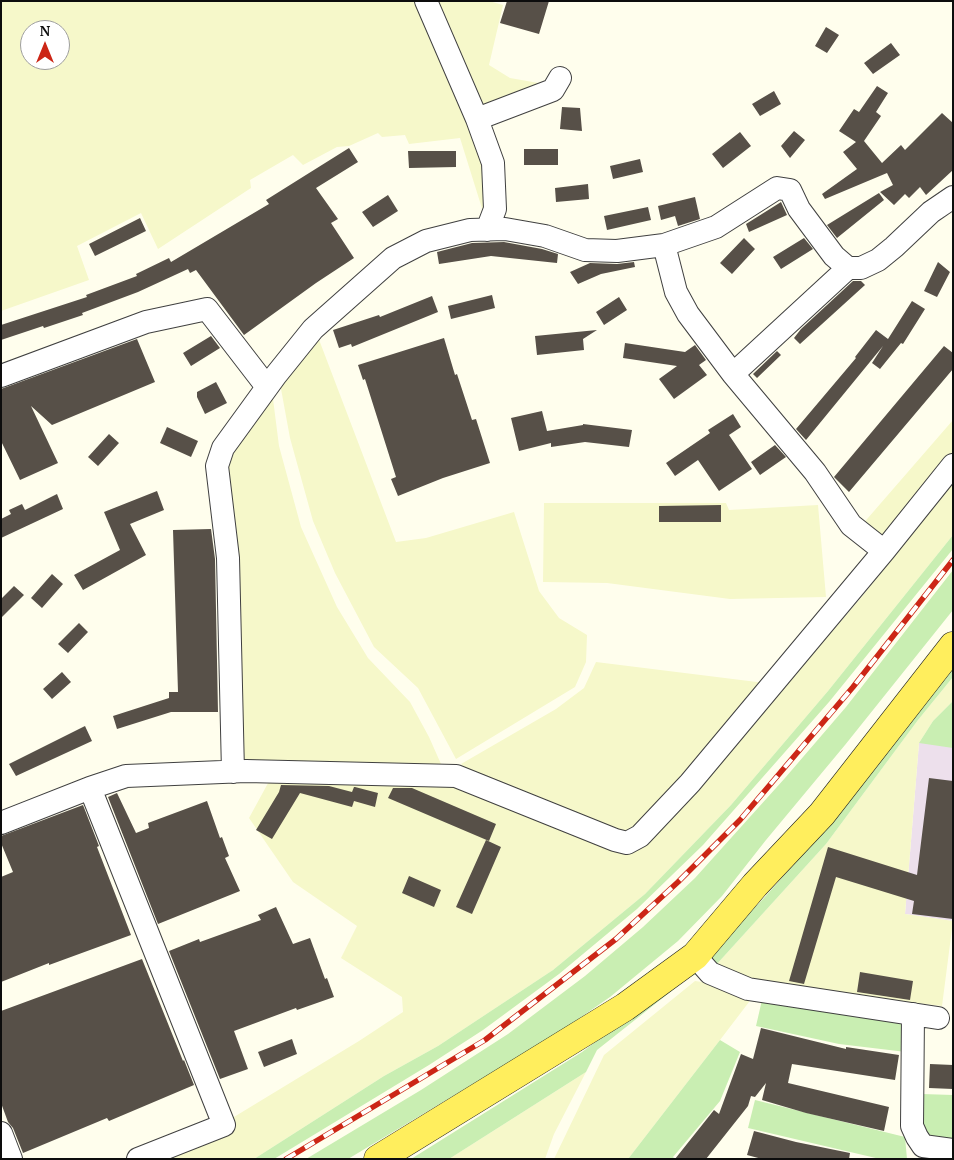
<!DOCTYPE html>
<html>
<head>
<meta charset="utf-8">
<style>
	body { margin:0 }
	#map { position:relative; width:954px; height:1160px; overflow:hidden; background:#fffeed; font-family:"PT Serif",serif }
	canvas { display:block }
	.frame { position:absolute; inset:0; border:2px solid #0d0d0d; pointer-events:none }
	.north { position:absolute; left:20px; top:20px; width:50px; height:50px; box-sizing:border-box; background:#fff; border:1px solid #9e9e9e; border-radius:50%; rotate:0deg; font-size:14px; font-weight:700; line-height:20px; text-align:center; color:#0d0d0d }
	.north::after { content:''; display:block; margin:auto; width:18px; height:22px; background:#cc2616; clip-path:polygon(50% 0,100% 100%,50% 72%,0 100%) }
</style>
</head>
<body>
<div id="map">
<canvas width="954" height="1160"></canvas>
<div class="frame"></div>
<div class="north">N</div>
</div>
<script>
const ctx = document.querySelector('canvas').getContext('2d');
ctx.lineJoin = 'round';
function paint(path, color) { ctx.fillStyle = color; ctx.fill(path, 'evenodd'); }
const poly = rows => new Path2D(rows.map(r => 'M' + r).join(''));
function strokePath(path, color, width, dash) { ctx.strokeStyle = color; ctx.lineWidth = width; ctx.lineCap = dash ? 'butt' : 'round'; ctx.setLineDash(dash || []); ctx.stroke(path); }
paint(poly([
	[953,711,953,921,905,914,919,743]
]), '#ede0ec');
paint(poly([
	[1,1,422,1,489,163,485,218,460,138,409,144,405,135,382,137,378,133,349,146,337,147,303,165,293,155,250,180,251,188,158,249,141,213,77,246,89,280,1,311],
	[30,30,60,30,60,60,30,60],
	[430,1,489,1,503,5,489,65,510,78,550,85,479,116],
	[318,337,396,542,426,538,514,512,539,591,559,618,587,635,586,662,575,687,456,759,418,688,374,647,335,573,313,521,290,438,279,378],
	[272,391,279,446,301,527,337,607,368,658,410,702,429,737,445,773,239,762,225,465],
	[953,420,953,458,886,541,861,526],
	[953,482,953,535,828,691,731,805,645,894,553,970,438,1046,384,1076,254,1159,151,1159,229,1120,359,1041,403,1012,402,997,341,958,357,926,293,882,249,818,273,774,458,781,632,853,655,836,860,599],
	[544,503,726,503,729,510,818,505,826,597,730,599,607,583,543,582],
	[596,662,765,683,684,781,626,834,474,777,461,764,556,709,584,688],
	[953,677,953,701,933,721,919,743,905,914,953,921,942,1006,748,983,716,965,826,844,918,720],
	[695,981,721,985,751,995,749,1002,720,1040,628,1159,554,1159,604,1055],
	[586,1072,554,1134,545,1159,449,1159]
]), '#f6f8ca');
paint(poly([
	[953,535,953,549,829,702,703,845,637,909,559,974,483,1030,429,1065,274,1159,254,1159,384,1076,438,1046,553,970,645,894,731,805,828,691],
	[953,570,953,610,845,745,766,840,722,896,678,941,610,997,561,1031,348,1159,306,1159,421,1090,508,1034,585,976,643,927,695,878,785,778,846,707],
	[953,660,953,677,918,720,826,844,716,965,710,954,763,899,814,842],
	[953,701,953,748,919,743,933,721],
	[692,973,696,974,688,978,597,1050,586,1072,449,1159,411,1159,582,1052,685,975],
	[762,1000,908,1021,906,1052,839,1044,756,1026],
	[720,1040,740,1052,720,1101,673,1157,675,1159,628,1159],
	[922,1094,953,1095,953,1144,922,1135],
	[755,1100,905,1137,907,1159,880,1159,748,1128]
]), '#c9eeb2');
paint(poly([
	[507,1,549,1,539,34,500,23],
	[826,27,839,35,827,53,815,46],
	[891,43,900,55,873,74,864,63],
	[877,86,888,93,876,112,881,116,864,141,882,163,901,145,905,150,942,113,953,123,953,170,926,195,920,187,909,198,905,194,894,205,880,192,893,185,887,173,825,199,822,194,857,169,843,152,856,142,839,131,854,109,859,112],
	[774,91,781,104,760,116,752,104],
	[562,107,580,108,582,131,560,129],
	[794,131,805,140,790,158,781,146],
	[740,132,751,146,723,168,712,154],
	[349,148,358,162,316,188,338,219,331,223,354,258,316,283,244,335,196,270,190,273,188,269,138,292,82,313,83,315,44,328,43,326,1,340,1,325,87,297,86,295,137,276,136,274,169,258,171,262,269,204,266,200],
	[524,149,558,149,558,165,524,165],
	[408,151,456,151,456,167,409,168],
	[640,159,643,172,613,179,610,166],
	[588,184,589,199,556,202,555,188],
	[879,193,884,200,837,238,827,225],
	[388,195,398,211,373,227,362,212],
	[695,197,700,219,678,226,675,216,661,220,658,206],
	[781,202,787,215,749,232,746,224],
	[648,207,651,220,607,230,604,216],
	[140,218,146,231,95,256,89,244],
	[744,238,755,249,732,274,720,263],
	[804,238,813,249,781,269,773,257],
	[504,242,542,249,558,254,557,263,491,256,439,264,437,252,472,243],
	[634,262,635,267,601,274,578,284,570,272,590,263,617,264],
	[938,262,950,272,937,297,924,291],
	[853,281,861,281,865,285,800,344,794,338,801,329],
	[492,295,495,308,451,319,448,306],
	[432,296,438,312,352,347,351,344,339,348,333,330,379,315,380,317],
	[619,297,627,310,604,325,596,312],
	[912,301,925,309,903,344,901,343,880,369,872,363,883,346,806,440,796,429,856,358,855,357,876,330,888,339],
	[597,330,583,339,584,350,537,355,535,336],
	[211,336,220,348,191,366,183,353],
	[444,338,455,375,457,374,472,420,476,419,490,463,443,478,398,496,391,479,396,477,365,379,363,380,358,365],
	[137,339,155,382,52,425,31,406,58,463,20,480,1,441,1,389],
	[625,343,685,352,695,345,706,360,699,365,707,375,674,399,659,379,677,366,623,358],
	[944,346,953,353,953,369,849,492,834,477],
	[777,351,781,355,757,378,753,374],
	[216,382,227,403,205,414,197,397,197,392],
	[542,411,547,431,583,425,583,424,632,430,629,447,585,442,551,447,551,443,519,451,511,418],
	[733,414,741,427,729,435,752,469,719,491,698,460,675,476,666,463,710,433,708,430],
	[167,427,198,441,191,457,160,443],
	[109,434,119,443,98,466,88,457],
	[775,445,786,457,760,475,751,462],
	[157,491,164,510,130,524,146,555,83,590,74,575,120,550,104,512],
	[57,494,63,509,1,538,1,519,11,514,9,510,22,504,25,510],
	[721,505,721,522,659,522,659,506],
	[211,529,215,559,218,712,171,712,117,729,113,716,169,698,169,692,178,692,173,530],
	[52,574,63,584,42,608,31,598],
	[14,586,24,595,1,618,1,599],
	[79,623,88,632,68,653,58,644],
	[62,672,71,682,52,699,43,689],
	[85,726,92,741,16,776,9,764],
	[929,778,953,781,953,919,912,914,914,901,836,877,804,984,789,981,828,847,917,875],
	[281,785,329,786,352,792,354,787,355,787,378,793,375,807,354,801,352,807,300,793,272,839,256,830,279,792],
	[393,788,412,788,496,824,489,841,388,798],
	[117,793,136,833,149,828,148,823,207,801,220,838,222,837,229,856,225,858,240,891,158,924,108,797],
	[83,805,99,846,97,847,131,935,49,965,49,963,1,982,1,877,13,872,1,843,1,836],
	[486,840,501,847,472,914,456,907],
	[409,876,441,890,434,907,402,893],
	[276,907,293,944,310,938,325,979,327,978,334,997,297,1010,296,1008,234,1031,248,1069,220,1079,169,951,199,939,200,942,261,920,258,915],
	[142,959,183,1061,184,1060,194,1085,109,1121,107,1118,23,1153,13,1128,8,1122,1,1103,1,1011],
	[860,972,913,981,910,1000,857,992],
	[761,1028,846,1049,846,1047,899,1055,895,1080,792,1064,788,1083,889,1107,884,1131,806,1113,762,1100,766,1083,755,1097,751,1096,748,1106,706,1159,675,1159,714,1110,719,1114,741,1054,753,1059],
	[292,1039,297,1054,264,1067,258,1052],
	[930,1064,953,1065,953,1089,929,1088],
	[754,1131,796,1142,850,1153,849,1159,762,1159,747,1155]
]), '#575048');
const minor = poly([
	[426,1,477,119,493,163,495,209,487,230],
	[477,119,553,90,560,78],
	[664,245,676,292,688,314,733,374,815,472,851,525,884,551],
	[733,374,848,268],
	[1,376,146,322,207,309,267,387],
	[233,772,228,558,217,466,223,448,276,375,313,329,393,258,426,241,470,230,505,229,545,236,585,250,617,251,664,245,716,227,777,188,790,190,799,209,834,256,848,268,861,268,878,260,894,247,931,212,953,197],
	[90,788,224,1125,138,1159],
	[1,823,90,788,126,776,246,771,456,776,615,840,627,843,640,836,690,783,884,551,953,465],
	[695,956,710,973,748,989,938,1018],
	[913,1014,912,1126,917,1137,923,1146,953,1150],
	[1,1133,11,1159]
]);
const major = poly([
	[378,1159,625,1007,695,956,755,885,822,814,953,646]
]);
strokePath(minor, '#404040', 24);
strokePath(major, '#1e1e1e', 29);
strokePath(minor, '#fff', 22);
strokePath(major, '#ffee5d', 28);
const rail = poly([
	[286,1159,485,1040,616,939,678,882,740,820,853,687,953,560]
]);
strokePath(rail, '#cc2616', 5.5);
strokePath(rail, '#fff', 4, [11]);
</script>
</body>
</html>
